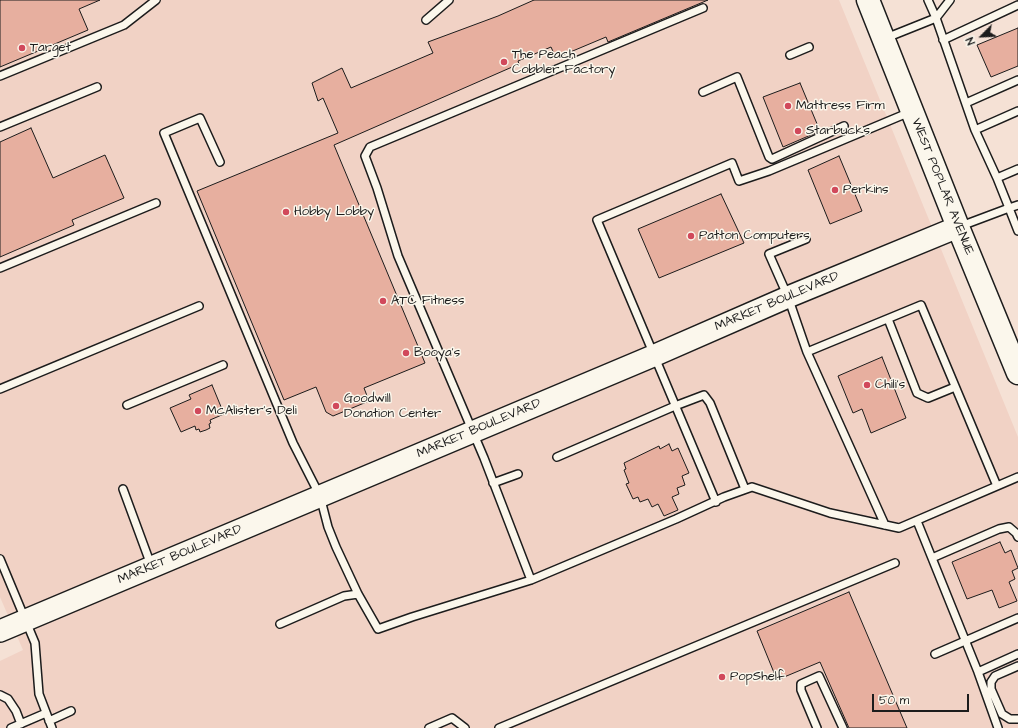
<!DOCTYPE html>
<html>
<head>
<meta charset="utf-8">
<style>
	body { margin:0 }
	#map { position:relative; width:1018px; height:728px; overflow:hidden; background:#f5e1d5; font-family:"Architects Daughter",sans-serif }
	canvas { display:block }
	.north { position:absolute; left:962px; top:16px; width:40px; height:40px; -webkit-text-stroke:3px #fbf7ec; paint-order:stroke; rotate:246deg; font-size:11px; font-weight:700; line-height:16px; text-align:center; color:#1c1c1c }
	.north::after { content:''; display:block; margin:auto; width:14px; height:18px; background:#1c1c1c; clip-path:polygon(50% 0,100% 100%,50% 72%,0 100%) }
	.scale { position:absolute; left:872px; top:694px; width:97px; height:18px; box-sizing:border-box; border:2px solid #1c1c1c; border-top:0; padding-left:5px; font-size:12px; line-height:14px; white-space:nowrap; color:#1c1c1c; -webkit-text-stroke:3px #fbf7ec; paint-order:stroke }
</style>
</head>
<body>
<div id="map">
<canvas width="1018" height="728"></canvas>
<div class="north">N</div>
<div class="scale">50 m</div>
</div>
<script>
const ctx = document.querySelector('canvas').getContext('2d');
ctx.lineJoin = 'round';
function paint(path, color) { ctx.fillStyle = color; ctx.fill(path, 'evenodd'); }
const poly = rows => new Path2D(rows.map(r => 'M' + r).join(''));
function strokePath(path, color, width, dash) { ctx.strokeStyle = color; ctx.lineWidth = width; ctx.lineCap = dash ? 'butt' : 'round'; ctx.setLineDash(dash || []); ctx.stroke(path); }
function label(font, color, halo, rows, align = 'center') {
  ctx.font = font + ' "Architects Daughter",sans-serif'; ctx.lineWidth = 3; ctx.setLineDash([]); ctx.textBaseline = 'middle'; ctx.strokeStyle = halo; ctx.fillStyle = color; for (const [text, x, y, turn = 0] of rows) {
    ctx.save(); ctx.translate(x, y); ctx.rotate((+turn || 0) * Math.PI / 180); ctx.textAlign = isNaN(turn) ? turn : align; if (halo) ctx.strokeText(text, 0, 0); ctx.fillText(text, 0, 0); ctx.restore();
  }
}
paint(poly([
	[0,0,839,0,1018,437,1018,728,0,728,0,661,23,650,0,597]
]), '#f1d2c5');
const building = poly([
	[0,0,100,0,79,9,88,30,0,67,0,0],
	[534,0,708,0,608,42,606,37,556,58,551,47,518,61,519,64,334,145,425,363,364,388,369,401,333,416,326,412,316,387,284,400,197,191,338,133,323,98,318,101,312,83,342,68,351,88,433,53,428,42,498,16,534,0],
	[1018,28,1018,66,991,77,977,45,1018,28],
	[800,83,820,131,783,147,763,97,800,83],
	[31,128,53,178,105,155,124,198,72,220,74,225,0,257,0,142,31,128],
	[839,156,862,211,830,224,808,170,839,156],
	[721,194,744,243,659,278,638,229,721,194],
	[882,357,906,418,871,433,862,409,853,413,838,376,882,357],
	[212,385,224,414,210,420,211,423,209,424,210,428,206,430,200,432,199,429,196,430,195,426,181,432,170,408,191,399,189,395,212,385],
	[669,444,672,451,678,448,689,473,682,476,685,485,677,488,679,494,672,497,678,510,664,516,658,504,652,507,648,499,640,502,638,497,633,499,626,484,629,483,624,470,626,469,624,463,659,446,660,449,669,444],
	[1000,542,1005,553,1011,550,1018,568,1012,571,1015,579,1009,582,1017,601,999,608,992,590,967,599,952,562,1000,542],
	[849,592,907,728,849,728,820,662,777,680,757,631,849,592]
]);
paint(building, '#e7af9f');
strokePath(building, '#1c1c1c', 1);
const lane = poly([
	[950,0,936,18,975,130,997,178],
	[426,20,449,0],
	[886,38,936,18,928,0],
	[943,40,1018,5],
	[790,55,809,47],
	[0,76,124,25,156,0],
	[703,92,737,77,769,157,772,159,844,126],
	[966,103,1018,80],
	[0,127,97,87],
	[975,130,1018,111],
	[220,162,200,118,164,133,293,443,320,496,328,527,336,547,358,594,378,629,412,617,531,580,676,519,724,497,752,487,830,513,899,528,1018,477],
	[1018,169,997,178,1009,208,1018,205],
	[961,226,1009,208,1018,231],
	[806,239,769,254,788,297,807,352,885,525],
	[0,268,156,203],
	[888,319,917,393,928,398,955,387],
	[807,352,921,305,997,486],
	[0,389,199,306],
	[127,405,223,365],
	[557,457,675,406,704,395,710,403,745,489],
	[493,483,518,474],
	[123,489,151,565],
	[716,502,597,220,732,163,739,181,769,171,910,112],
	[917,521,978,672,998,728],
	[932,558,999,529,1009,527,1016,533,1018,537],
	[0,559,35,643,39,694,52,728],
	[531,580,484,458,398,256,377,188,365,156,370,147,703,8],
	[280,624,344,596,358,594],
	[935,654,1018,618],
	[1018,666,995,676,991,682,991,689,1002,714,1010,719,1018,719],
	[978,672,1018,654],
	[0,695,8,699,16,711,21,724],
	[49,721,71,711],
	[11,728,46,713],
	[429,728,452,718,465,728],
	[499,728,895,563],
	[817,728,801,690,801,684,819,676,843,728]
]);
const secondary = poly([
	[0,631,653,356,788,297,958,227]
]);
const primary = poly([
	[868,0,958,227,1018,373]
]);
strokePath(lane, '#1c1c1c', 10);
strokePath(secondary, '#1c1c1c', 24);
strokePath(primary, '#1c1c1c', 25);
strokePath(lane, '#fbf7ec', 7);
strokePath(secondary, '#fbf7ec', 21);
strokePath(primary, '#fbf7ec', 22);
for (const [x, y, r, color] of [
	[22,48,4,"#d1495b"],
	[504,62,4,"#d1495b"],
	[788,106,4,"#d1495b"],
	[798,131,4,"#d1495b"],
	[835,190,4,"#d1495b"],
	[286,212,4,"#d1495b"],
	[691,236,4,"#d1495b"],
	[383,301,4,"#d1495b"],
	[406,353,4,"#d1495b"],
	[867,385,4,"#d1495b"],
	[336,406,4,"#d1495b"],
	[198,411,4,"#d1495b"],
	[722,677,4,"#d1495b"]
]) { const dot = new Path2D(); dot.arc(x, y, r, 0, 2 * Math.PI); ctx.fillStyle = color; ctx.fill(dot); strokePath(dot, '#fbf7ec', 1.5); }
label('13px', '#1c1c1c', '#fbf7ec', [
	["Target",30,48],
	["The Peach",512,55],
	["Cobbler Factory",512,70],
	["Mattress Firm",796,106],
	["Starbucks",806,131],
	["Perkins",843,190],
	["Hobby Lobby",294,212],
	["Patton Computers",699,236],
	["ATC Fitness",391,301],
	["Booya's",414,353],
	["Chili's",875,385],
	["Goodwill",344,399],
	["Donation Center",344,414],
	["McAlister's Deli",206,411],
	["PopShelf",730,677]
], 'left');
label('13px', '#1c1c1c', '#fbf7ec', [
	["WEST POPLAR AVENUE",942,187,68],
	["MARKET BOULEVARD",777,302,-23],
	["MARKET BOULEVARD",479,429,-23],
	["MARKET BOULEVARD",180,555,-23]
]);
</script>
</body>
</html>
